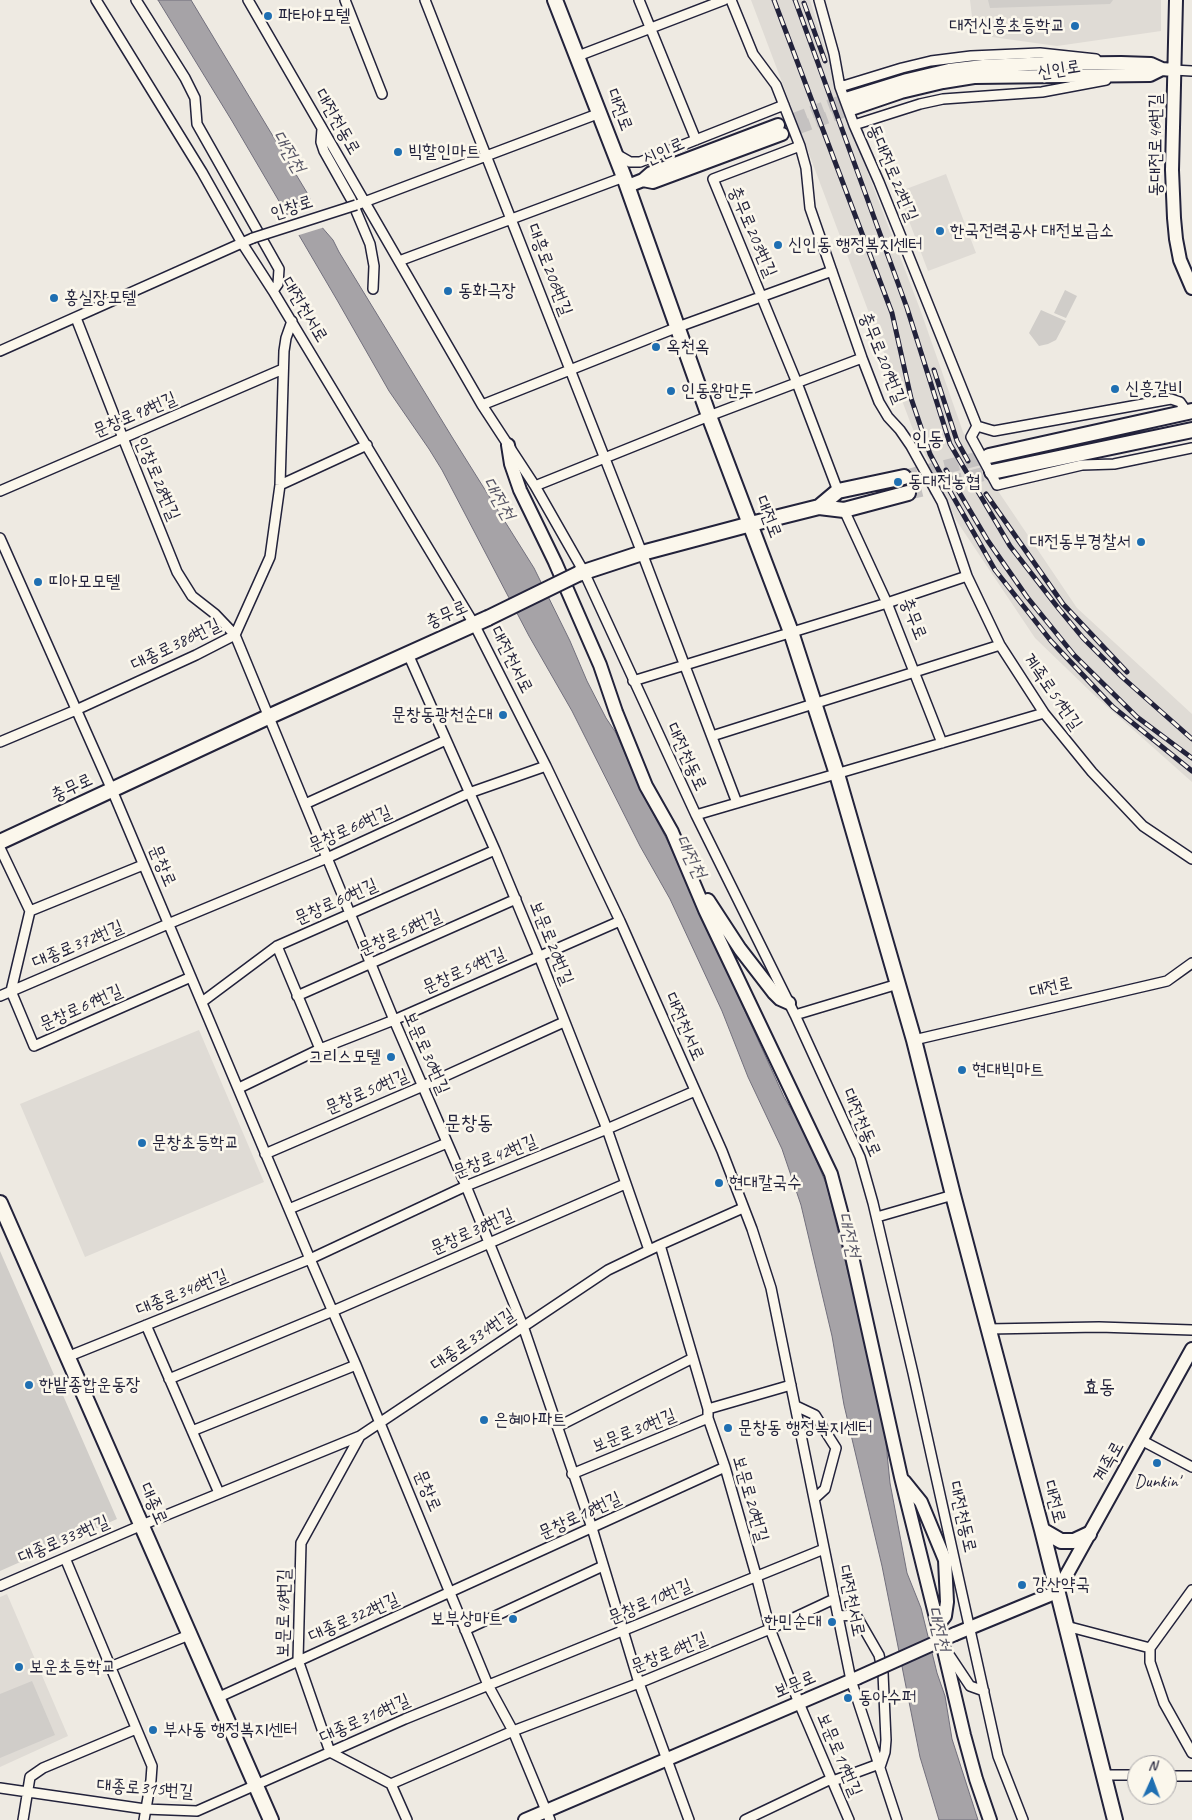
<!DOCTYPE html>
<html>
<head>
<meta charset="utf-8">
<style>
	body { margin:0 }
	#map { position:relative; width:1192px; height:1820px; overflow:hidden; background:#eeeae2; font-family:Caveat,sans-serif }
	canvas { display:block }
	.north { position:absolute; left:1127px; top:1755px; width:50px; height:50px; box-sizing:border-box; background:#fbf7ec; border:1px solid #a4a2a5; border-radius:50%; rotate:2deg; font-size:14px; font-weight:700; line-height:20px; text-align:center; color:#22223b }
	.north::after { content:''; display:block; margin:auto; width:18px; height:22px; background:#1f6fb2; clip-path:polygon(50% 0,100% 100%,50% 72%,0 100%) }
</style>
</head>
<body>
<div id="map">
<canvas width="1192" height="1820"></canvas>
<div class="north">N</div>
</div>
<script>
const ctx = document.querySelector('canvas').getContext('2d');
ctx.lineJoin = 'round';
function paint(path, color) { ctx.fillStyle = color; ctx.fill(path, 'evenodd'); }
const poly = rows => new Path2D(rows.map(r => 'M' + r).join(''));
function strokePath(path, color, width, dash) { ctx.strokeStyle = color; ctx.lineWidth = width; ctx.lineCap = dash ? 'butt' : 'round'; ctx.setLineDash(dash || []); ctx.stroke(path); }
function label(font, color, halo, rows, align = 'center') {
  ctx.font = font + ' Caveat,"Poor Story",sans-serif'; ctx.lineWidth = 5; ctx.setLineDash([]); ctx.textBaseline = 'middle'; ctx.strokeStyle = halo; ctx.fillStyle = color; for (const [text, x, y, turn = 0] of rows) {
    ctx.save(); ctx.translate(x, y); ctx.rotate((+turn || 0) * Math.PI / 180); ctx.textAlign = isNaN(turn) ? turn : align; if (halo) ctx.strokeText(text, 0, 0); ctx.fillText(text, 0, 0); ctx.restore();
  }
}
paint(poly([
	[751,0,810,0,848,121,920,309,963,432,996,488,1077,608,1192,714,1192,782,1093,694,1035,638,956,520,912,427],
	[970,0,1161,0,1161,31,1057,46,992,37,987,20,972,17],
	[946,174,976,253,928,271,898,192],
	[199,1030,264,1182,85,1257,20,1104],
	[7,1594,68,1736,0,1767,0,1597]
]), '#dfdbd5');
paint(poly([
	[988,0,1113,0,1110,4,990,8],
	[1065,290,1077,296,1066,318,1054,313],
	[1041,310,1066,321,1056,340,1048,344,1039,346,1029,333],
	[0,1251,117,1519,0,1571],
	[32,1681,55,1735,0,1758,0,1694]
]), '#d0cdc9');
const water = poly([
	[158,0,191,0,309,196,320,225,333,240,339,252,452,437,534,568,570,641,587,681,606,718,616,733,642,793,667,840,784,1097,803,1129,827,1186,849,1277,855,1291,885,1433,890,1483,907,1573,921,1608,937,1673,945,1696,952,1739,978,1820,939,1820,920,1757,882,1566,844,1405,832,1336,801,1205,782,1149,748,1077,722,1011,670,899,640,846,572,711,529,636,442,470,429,449,389,391,337,300,232,121,158,0]
]);
paint(water, '#a6a3a7');
strokePath(water, '#716f7c', 1);
paint(poly([
	[316,206,318,215,325,227,296,236,284,216]
]), '#eeeae2');
strokePath(poly([
	[778,125,849,98],
	[782,134,854,108]
]), '#c5c2c1', 12, [12, 6]);
strokePath(poly([
	[904,477,989,456],
	[908,493,992,472]
]), '#c5c2c1', 14, [14, 7]);
const street = poly([
	[96,0,202,172,242,243,273,291,474,624,546,766,620,921,722,1151,752,1229,771,1288,851,1680,897,1820],
	[136,0,185,78,195,98,197,124,279,269,278,284,273,291],
	[248,0,482,405,535,486,584,572,696,815,795,1015,860,1157,873,1203,913,1373,998,1756,1023,1820],
	[345,0,382,94],
	[425,0,642,553,737,803],
	[639,0,696,140],
	[731,0,753,54,776,85,800,146,806,168,810,208,862,358,879,402,888,417,900,430,911,446,942,502,967,576,1000,645,1044,713,1092,772,1143,826,1192,859],
	[819,0,834,54,840,87,854,125,879,182,977,426,971,437,997,485,1082,465,1114,464,1192,448],
	[578,56,724,0],
	[1173,70,1192,71],
	[840,87,902,68,931,61,971,56,1040,53,1096,59],
	[854,125,920,104,943,99,1042,92,1106,80],
	[322,129,321,142,324,151,351,199,370,244,374,266,373,289],
	[800,146,713,179,797,383,838,491],
	[616,154,630,162,640,162,784,105],
	[359,204,600,113],
	[399,261,624,177],
	[76,318,123,438,177,572,192,596,215,614,235,635,394,1020,466,1186,523,1326,592,1528,639,1683,689,1820],
	[0,351,253,238],
	[482,405,678,327,832,271],
	[977,426,994,431,1171,399,1180,402,1187,412],
	[280,485,367,445],
	[535,486,709,416,862,358],
	[0,491,283,369],
	[844,510,887,603,942,743],
	[0,538,112,790,310,1259,356,1365,488,1685,513,1731,550,1820],
	[408,654,495,850,539,956,607,1129,649,1250],
	[633,681,887,603,967,576],
	[712,736,1000,645],
	[0,742,76,710,196,655,235,635,270,557,280,485,284,351,286,338,292,321],
	[305,804,446,740],
	[696,815,1044,713],
	[0,848,30,911],
	[30,911,11,991,34,1046,191,977],
	[30,911,143,865],
	[277,946,320,1049],
	[0,996,168,924,327,858,469,793,546,766],
	[297,996,516,899],
	[202,1002,277,946,495,850],
	[795,1015,898,984],
	[914,1040,1167,981,1192,963],
	[239,1088,320,1049,394,1020,620,921],
	[265,1154,423,1086,564,1022],
	[289,1209,447,1143],
	[877,1217,953,1195],
	[660,1245,708,1409,708,1418,725,1467,756,1575,770,1629,799,1703,849,1820],
	[146,1325,219,1493],
	[988,1329,1099,1327,1192,1330],
	[67,1357,310,1259,466,1186,607,1129,695,1091],
	[169,1379,333,1311,625,1184],
	[796,1406,815,1415,836,1448,825,1489,814,1499],
	[708,1409,791,1385],
	[559,1426,693,1358],
	[192,1431,356,1365],
	[360,1436,301,1543,298,1660,330,1752,391,1784,407,1820],
	[1141,1440,1192,1467],
	[572,1474,708,1418],
	[65,1558,152,1766,151,1780,144,1820],
	[0,1586,142,1525,360,1436,608,1270,660,1245,743,1208],
	[1192,1590,1150,1648,1150,1662,1164,1703,1192,1753],
	[838,1616,856,1615,879,1655,883,1673,886,1740,885,1752,880,1767],
	[1066,1626,1150,1648],
	[465,1630,603,1566],
	[946,1650,970,1686,984,1691],
	[110,1667,189,1635],
	[217,1698,725,1467],
	[1103,1775,1137,1775],
	[1167,1776,1192,1776],
	[833,1781,879,1764],
	[391,1784,513,1731,639,1683,770,1629,834,1599],
	[0,1788,145,1809,197,1811,405,1719,824,1549],
	[23,1820,30,1777,43,1768,136,1729],
	[745,1820,831,1779]
]);
const secondary = poly([
	[1176,0,1172,170,1174,218,1176,239,1180,260,1192,288],
	[849,98,907,80,949,70,983,66,1028,64,1121,63,1151,64,1162,69,1173,70],
	[854,108,901,92,943,82,974,77,1150,75,1162,69],
	[643,180,653,182,782,134],
	[628,186,643,180,651,173,778,125],
	[508,445,511,464,520,490,555,562,600,665,616,712,646,786,672,832,705,910,831,1174,847,1234,901,1477,943,1646,964,1735,976,1779,990,1820],
	[708,900,740,949,774,993,780,999,789,1003],
	[904,1481,921,1502,945,1560,947,1602,945,1616,938,1625],
	[955,1634,1057,1592,1192,1349],
	[525,1820,857,1678]
]);
const primary = poly([
	[555,0,624,177,709,416,791,632,837,774,914,1040,953,1195,1042,1530,1115,1820],
	[989,456,1192,411],
	[992,472,1192,430],
	[819,507,838,491,904,477],
	[578,574,642,553,751,524,819,507,844,510,908,493],
	[0,842,268,717,488,618],
	[0,1203,271,1820],
	[1042,1530,1061,1541,1074,1541,1089,1534]
]);
strokePath(street, '#22223b', 12);
strokePath(secondary, '#22223b', 16);
strokePath(primary, '#22223b', 18);
strokePath(street, '#fbf7ec', 9);
strokePath(secondary, '#fbf7ec', 12);
strokePath(primary, '#fbf7ec', 14);
const rail = poly([
	[774,0,892,313,911,398,930,454,947,486,995,570,1051,641,1113,707,1192,771],
	[795,0,907,308,950,444,1010,546,1059,609,1083,638,1122,677,1192,739],
	[804,3,825,61],
	[934,370,957,441,968,461],
	[946,470,988,541,1027,597,1074,655,1137,717,1192,758],
	[986,494,1063,604,1127,672]
]);
strokePath(rail, '#22223b', 5);
strokePath(rail, '#fbf7ec', 3, [9]);
const streetBridge = poly([
	[253,238,356,205]
]);
const secondaryBridge = poly([
	[857,1678,955,1634]
]);
const primaryBridge = poly([
	[488,618,578,574]
]);
strokePath(streetBridge, '#22223b', 12, []);
strokePath(secondaryBridge, '#22223b', 16, []);
strokePath(primaryBridge, '#22223b', 18, []);
strokePath(streetBridge, '#fbf7ec', 9);
strokePath(secondaryBridge, '#fbf7ec', 12);
strokePath(primaryBridge, '#fbf7ec', 14);
for (const [x, y, r, color] of [
	[268,16,5,"#1f6fb2"],
	[1075,26,5,"#1f6fb2"],
	[398,152,5,"#1f6fb2"],
	[940,231,5,"#1f6fb2"],
	[778,245,5,"#1f6fb2"],
	[448,291,5,"#1f6fb2"],
	[54,298,5,"#1f6fb2"],
	[656,347,5,"#1f6fb2"],
	[1115,389,5,"#1f6fb2"],
	[671,391,5,"#1f6fb2"],
	[898,482,5,"#1f6fb2"],
	[1141,542,5,"#1f6fb2"],
	[38,582,5,"#1f6fb2"],
	[503,715,5,"#1f6fb2"],
	[391,1057,5,"#1f6fb2"],
	[962,1070,5,"#1f6fb2"],
	[142,1143,5,"#1f6fb2"],
	[719,1183,5,"#1f6fb2"],
	[29,1385,5,"#1f6fb2"],
	[484,1420,5,"#1f6fb2"],
	[728,1428,5,"#1f6fb2"],
	[1157,1463,5,"#1f6fb2"],
	[1022,1585,5,"#1f6fb2"],
	[513,1619,5,"#1f6fb2"],
	[832,1622,5,"#1f6fb2"],
	[19,1667,5,"#1f6fb2"],
	[848,1698,5,"#1f6fb2"],
	[153,1730,5,"#1f6fb2"]
]) { const dot = new Path2D(); dot.arc(x, y, r, 0, 2 * Math.PI); ctx.fillStyle = color; ctx.fill(dot); strokePath(dot, '#fbf7ec', 2); }
label('18px', '#22223b', '#fbf7ec', [
	["파타야모텔",278,16],
	["대전신흥초등학교",1065,26,"right"],
	["빅할인마트",408,152],
	["한국전력공사 대전보급소",950,231],
	["신인동 행정복지센터",788,245],
	["동화극장",458,291],
	["홍실장모텔",64,298],
	["옥천옥",666,347],
	["신흥갈비",1125,389],
	["인동왕만두",681,391],
	["동대전농협",908,482],
	["대전동부경찰서",1131,542,"right"],
	["띠아모모텔",48,582],
	["문창동광천순대",493,715,"right"],
	["그리스모텔",381,1057,"right"],
	["현대빅마트",972,1070],
	["문창초등학교",152,1143],
	["현대칼국수",729,1183],
	["한밭종합운동장",39,1385],
	["은혜아파트",494,1420],
	["문창동 행정복지센터",738,1428],
	["Dunkin'",1157,1482,"center"],
	["강산약국",1032,1585],
	["보부상마트",503,1619,"right"],
	["한민순대",822,1622,"right"],
	["보운초등학교",29,1667],
	["동아수퍼",858,1698],
	["부사동 행정복지센터",163,1730]
], 'left');
label('18px', '#22223b', '#fbf7ec', [
	["신인로",1059,70,-9],
	["대전로",619,110,69],
	["대전천동로",337,122,60],
	["동대전로46번길",1156,145,-90],
	["신인로",664,152,-25],
	["동대전로22번길",892,173,67],
	["인창로",292,208,-18],
	["충무로203번길",752,232,67],
	["대흥로206번길",549,270,69],
	["대전천서로",304,310,59],
	["충무로209번길",882,358,68],
	["문창로98번길",135,415,-23],
	["인창로28번길",157,479,67],
	["대전로",768,517,69],
	["충무로",447,615,-24],
	["충무로",913,619,68],
	["대종로386번길",176,645,-26],
	["대전천서로",511,660,63],
	["계족로51번길",1052,692,55],
	["대전천동로",686,757,65],
	["충무로",72,788,-25],
	["문창로66번길",350,829,-24],
	["문창로",162,866,67],
	["문창로60번길",336,902,-24],
	["문창로58번길",400,933,-24],
	["보문로20번길",551,943,68],
	["대종로372번길",78,945,-23],
	["문창로54번길",464,971,-24],
	["대전로",1051,988,-13],
	["문창로69번길",81,1008,-24],
	["대전천서로",684,1027,66],
	["보문로30번길",426,1053,66],
	["문창로50번길",367,1092,-23],
	["대전천동로",861,1123,67],
	["문창로42번길",495,1157,-22],
	["문창로38번길",472,1232,-24],
	["대종로346번길",182,1293,-22],
	["대종로334번길",473,1340,-34],
	["보문로30번길",634,1431,-22],
	["계족로",1109,1462,-61],
	["문창로",427,1491,67],
	["보문로20번길",750,1499,74],
	["대전로",1054,1502,75],
	["대종로",153,1504,66],
	["문창로18번길",580,1516,-25],
	["대전천동로",962,1517,77],
	["대종로333번길",64,1540,-23],
	["대전천서로",851,1601,78],
	["문창로10번길",650,1602,-23],
	["보문로48번길",284,1613,-89],
	["대종로322번길",354,1618,-24],
	["문창로6번길",669,1653,-22],
	["보문로",795,1685,-23],
	["대종로316번길",365,1719,-24],
	["보문로19번길",839,1755,67],
	["대종로315번길",145,1789,4]
]);
label('italic 19px', '#575666', '#fbf7ec', [
	["대전천",288,152,59],
	["대전천",498,499,60],
	["대전천",690,857,63],
	["대전천",848,1235,77],
	["대전천",938,1629,76]
]);
label('20px', '#22223b', '#fbf7ec', [
	["인동",928,440],
	["문창동",469,1124],
	["효동",1099,1388]
]);
</script>
</body>
</html>
